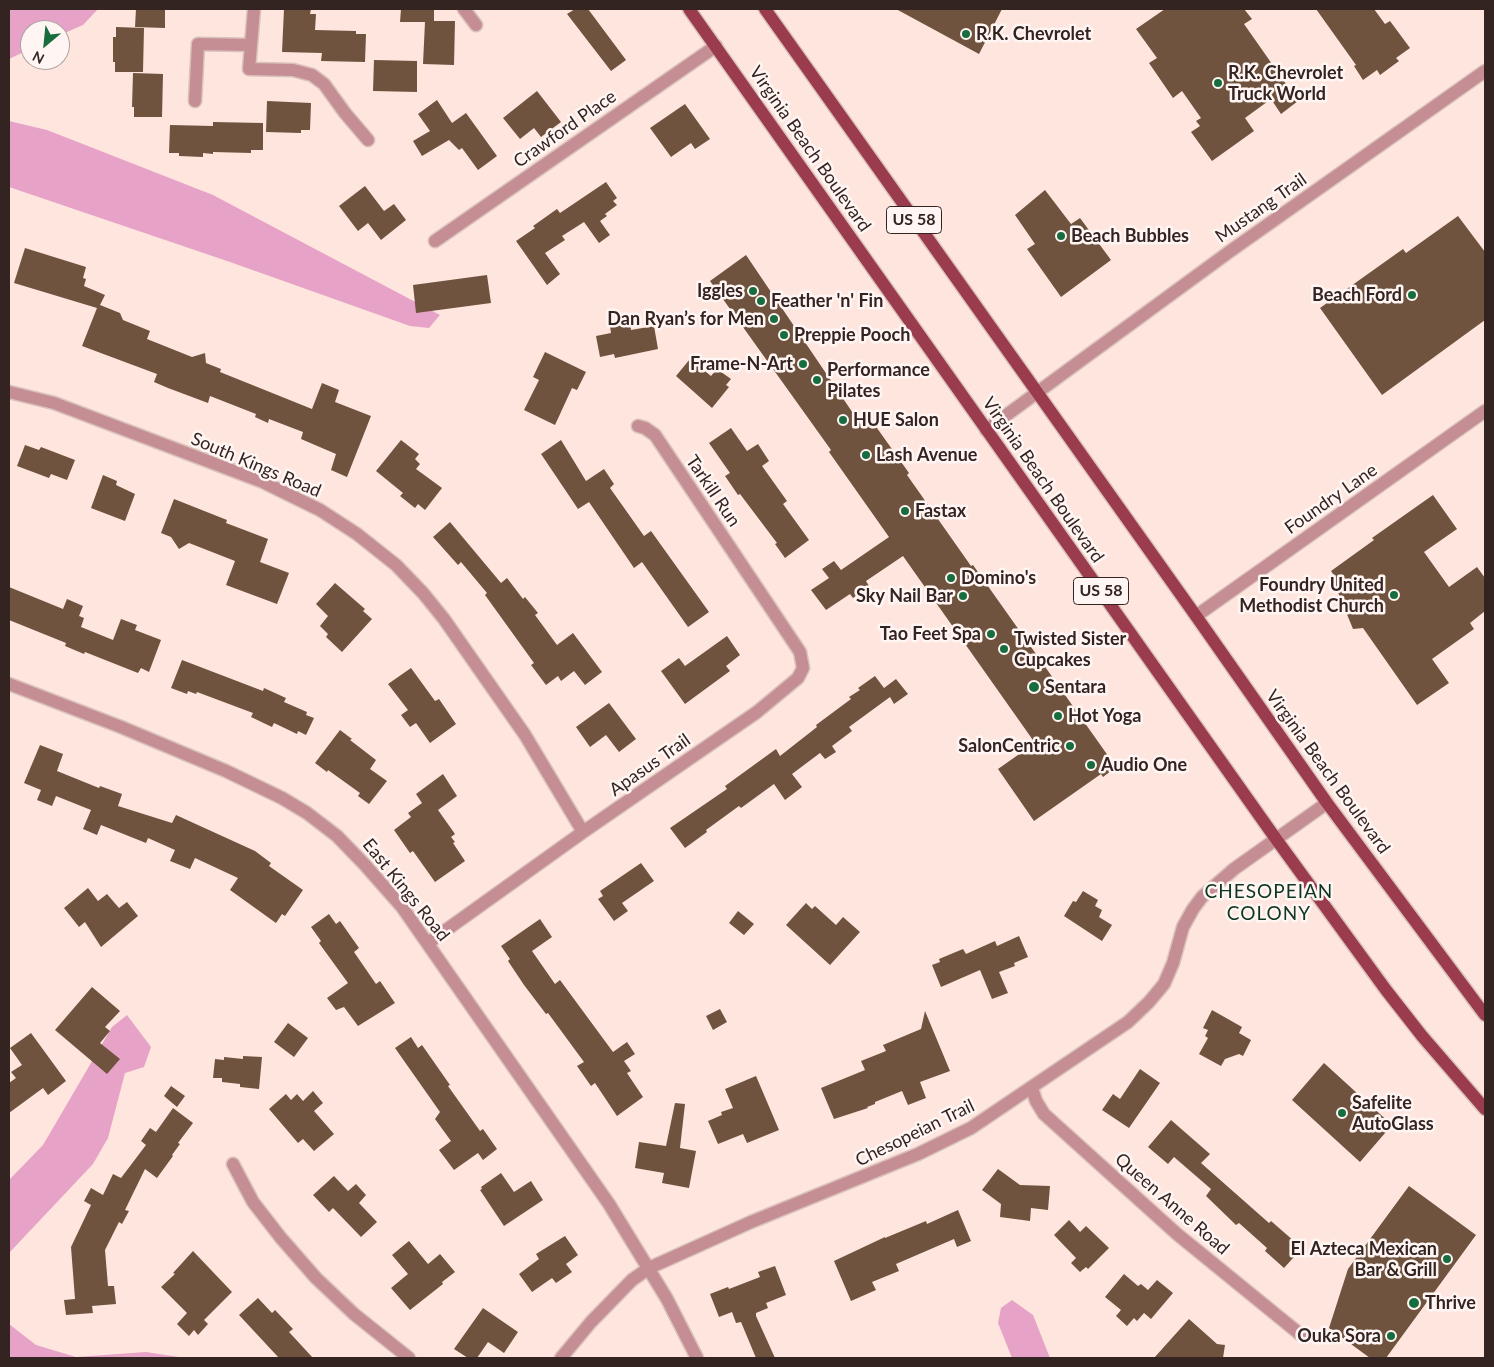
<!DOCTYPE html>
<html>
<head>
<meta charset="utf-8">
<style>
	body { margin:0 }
	#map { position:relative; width:1494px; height:1367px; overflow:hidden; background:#fee5de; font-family:Lato,sans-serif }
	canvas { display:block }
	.frame { position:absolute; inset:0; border:10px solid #342421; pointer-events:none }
	.north { position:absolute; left:20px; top:20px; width:50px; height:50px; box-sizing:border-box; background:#fff6f4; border:1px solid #aea2a0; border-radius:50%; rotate:208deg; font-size:14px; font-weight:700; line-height:20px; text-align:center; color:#342421 }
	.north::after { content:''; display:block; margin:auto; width:18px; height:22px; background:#186d3f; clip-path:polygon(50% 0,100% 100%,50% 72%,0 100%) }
</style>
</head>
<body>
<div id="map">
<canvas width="1494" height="1367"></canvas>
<div class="frame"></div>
<div class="north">N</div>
</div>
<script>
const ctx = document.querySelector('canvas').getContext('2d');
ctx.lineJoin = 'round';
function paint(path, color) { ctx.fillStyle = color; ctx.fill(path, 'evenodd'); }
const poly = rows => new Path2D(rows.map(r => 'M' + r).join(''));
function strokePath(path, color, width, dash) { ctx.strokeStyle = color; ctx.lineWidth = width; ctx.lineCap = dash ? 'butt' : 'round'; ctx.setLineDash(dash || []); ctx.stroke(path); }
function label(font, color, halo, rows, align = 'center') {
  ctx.font = font + ' Lato,sans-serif'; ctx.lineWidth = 5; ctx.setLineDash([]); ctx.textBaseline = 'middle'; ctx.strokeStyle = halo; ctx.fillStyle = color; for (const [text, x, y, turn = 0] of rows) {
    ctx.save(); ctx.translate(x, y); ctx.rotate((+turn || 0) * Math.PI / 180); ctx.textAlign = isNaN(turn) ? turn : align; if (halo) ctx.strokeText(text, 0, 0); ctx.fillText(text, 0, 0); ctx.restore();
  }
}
paint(poly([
	[9,9,98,9,83,25,60,35,60,30,30,30,30,49,9,59],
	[9,121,47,130,213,195,440,315,429,328,410,326,230,262,9,187],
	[127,1015,151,1047,144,1067,125,1073,108,1138,93,1164,9,1253,9,1180,43,1145,112,1027],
	[1012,1300,1033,1315,1050,1358,1012,1358,998,1323,1001,1308],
	[9,1324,36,1345,76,1357,146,1352,185,1358,9,1358]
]), '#e7a3c7');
paint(poly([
	[136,9,165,9,165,28,135,27],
	[284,9,311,9,310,14,316,14,315,30,356,31,356,34,366,34,365,62,321,61,322,53,282,52],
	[401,9,434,9,434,21,455,21,454,65,423,64,425,22,400,22],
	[575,9,588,9,626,60,611,71,567,14],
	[896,9,1002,9,979,54],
	[1165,9,1244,9,1252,19,1244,24,1298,101,1281,114,1271,99,1245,118,1254,131,1212,161,1191,132,1200,126,1196,121,1201,118,1182,91,1173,98,1149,63,1157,58,1136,29],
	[1316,9,1374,9,1385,24,1390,21,1410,48,1396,58,1399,61,1380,75,1377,70,1363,80,1354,66,1356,65],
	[116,27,144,28,143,72,115,72,115,62,113,62,113,37,116,37],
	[374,60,417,61,417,92,373,91],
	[133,73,163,74,162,117,134,117,134,107,132,107],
	[537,91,561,122,541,137,534,128,520,139,503,118],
	[437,100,452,123,466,113,497,156,478,170,462,148,459,150,449,140,422,156,413,141,430,131,418,114],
	[267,101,311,103,310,130,301,130,301,133,266,132],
	[685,104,710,139,695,149,691,143,671,157,650,128],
	[213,122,263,123,263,150,251,150,251,153,213,152,213,154,203,153,203,157,179,156,179,153,169,153,170,125,213,126],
	[606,182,617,198,613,201,617,205,605,214,607,216,600,221,610,235,599,243,584,222,562,236,565,240,545,253,560,274,547,285,516,241,535,228,533,226,557,209,560,213],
	[365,186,384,211,394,204,406,220,381,240,368,223,358,231,339,206],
	[1045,190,1071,224,1080,218,1111,260,1061,297,1027,249,1035,244,1015,215],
	[1458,216,1485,252,1485,320,1382,395,1320,308,1403,249,1406,253],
	[25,248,86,267,83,278,86,279,84,286,105,295,100,305,120,313,123,320,150,331,147,339,192,357,205,353,206,363,221,369,220,372,312,409,322,383,339,390,335,402,371,416,347,477,331,470,336,454,301,439,303,432,269,419,268,423,255,417,256,414,210,396,208,403,168,388,154,382,157,374,82,346,97,308,14,283],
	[746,255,863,428,872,421,909,473,907,475,971,566,973,565,1116,767,1103,777,1101,774,1034,821,998,769,1035,743,903,556,866,581,869,586,853,598,850,594,826,610,811,590,829,578,822,569,834,561,841,570,889,537,829,452,831,450,710,281],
	[487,275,491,303,416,313,413,285],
	[630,322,631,330,654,326,658,349,615,358,614,354,600,357,596,336,611,333,610,326],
	[545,352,586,372,577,390,572,388,555,425,524,410,539,380,533,377],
	[690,359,711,376,717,369,731,379,726,385,729,387,712,408,676,376],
	[731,428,747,451,758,444,769,461,762,466,787,501,783,504,809,540,785,558,775,544,777,543,740,494,738,495,725,476,730,473,709,443],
	[401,440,419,454,415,459,420,464,416,469,442,488,425,510,418,504,415,508,400,496,403,493,376,471],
	[561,440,586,481,604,469,614,484,610,488,644,536,651,531,709,612,688,627,642,562,634,568,589,502,578,509,541,454],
	[25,445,39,450,41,447,75,460,67,480,51,474,49,478,17,466],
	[103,475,117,481,116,485,135,494,125,521,91,508],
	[1433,495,1457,529,1424,552,1449,587,1477,567,1485,578,1485,611,1470,623,1474,629,1432,659,1449,683,1417,705,1363,628,1353,629,1333,580,1336,578,1331,571,1374,540,1372,538],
	[174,499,227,520,226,523,268,539,260,562,289,573,277,604,226,585,235,561,189,543,179,549,171,537,161,533],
	[450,522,501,583,507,578,523,599,525,597,538,613,535,615,557,645,573,633,602,672,585,685,574,671,561,681,558,676,546,685,531,665,534,663,485,595,487,593,461,562,458,565,433,537],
	[335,583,365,609,363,611,372,619,342,652,326,637,328,634,320,626,328,616,316,604],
	[9,587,63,609,67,599,83,606,79,616,84,618,81,627,113,640,121,619,137,625,135,630,161,640,149,672,141,668,138,673,85,652,84,654,65,646,66,643,9,620],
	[727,636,740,655,726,666,730,671,685,704,661,671,679,658,685,666],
	[182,660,263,691,264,688,286,698,284,702,307,712,306,715,314,718,306,735,298,731,297,734,274,723,272,727,251,717,253,713,197,692,196,694,188,691,187,694,171,688],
	[411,668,435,701,439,699,456,724,430,743,416,723,410,727,401,715,408,710,388,684],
	[875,676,884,688,896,679,908,694,894,704,890,697,849,727,852,731,832,746,836,752,825,759,820,753,792,774,802,787,785,800,774,784,741,808,739,806,706,830,707,832,685,848,670,828,727,789,725,786,776,749,780,756,817,727,816,725,851,699,849,697,860,690,858,688],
	[609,703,636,739,619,752,606,735,590,747,576,727],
	[340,730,352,739,350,740,376,760,370,769,387,781,369,804,358,796,360,793,328,770,327,772,315,763],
	[40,745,63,754,57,771,99,788,100,786,122,794,118,806,172,823,176,815,255,851,271,863,269,866,303,890,285,916,282,914,276,923,230,890,238,878,195,858,190,869,170,861,175,850,148,838,146,843,101,825,97,835,83,829,91,810,56,796,52,806,37,800,41,790,24,783],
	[443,774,457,796,438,810,455,834,451,837,455,842,453,843,465,861,435,882,413,851,410,853,394,830,411,817,408,813,422,803,416,794],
	[641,863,654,881,622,903,628,911,614,921,598,899,603,896,600,891],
	[88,888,98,901,107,894,119,908,127,902,138,916,101,947,85,922,79,927,64,908],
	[1083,891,1098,900,1095,906,1102,910,1099,917,1112,925,1102,941,1064,916,1073,901,1076,902],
	[806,903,812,909,815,906,836,925,843,917,860,932,830,965,786,925],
	[738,911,754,924,744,935,729,923],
	[329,914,336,924,340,921,359,948,354,952,376,984,380,981,395,1003,358,1026,344,1007,336,1010,327,998,348,983,319,943,321,941,311,927],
	[540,919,552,937,532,951,555,984,560,980,613,1052,627,1042,635,1054,624,1061,631,1071,627,1073,643,1097,617,1116,595,1083,591,1086,577,1066,584,1062,548,1013,546,1014,524,985,508,961,510,959,501,946],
	[1019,936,1028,957,1014,963,1015,966,999,972,1008,993,992,999,980,970,941,987,932,965,940,962,939,959,963,949,966,954,995,941,997,946],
	[92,987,120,1011,105,1027,110,1031,100,1043,120,1059,107,1074,55,1030],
	[720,1009,727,1022,713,1030,706,1016],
	[1212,1010,1242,1027,1239,1033,1251,1040,1243,1056,1239,1054,1225,1059,1221,1066,1199,1054,1208,1038,1205,1036,1208,1030,1203,1028],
	[925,1011,950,1071,920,1082,926,1098,908,1105,902,1091,875,1102,875,1104,867,1107,868,1108,834,1119,821,1088,865,1070,861,1061,886,1051,883,1045,921,1029],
	[288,1023,308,1038,294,1057,274,1042],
	[31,1033,66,1081,48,1095,43,1088,9,1113,9,1083,16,1078,11,1072,22,1065,10,1048],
	[411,1037,418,1048,422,1045,450,1085,448,1086,480,1131,483,1129,497,1149,483,1160,478,1153,454,1170,439,1150,451,1141,435,1119,440,1112,395,1048],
	[243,1056,262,1057,259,1089,240,1087,240,1084,222,1082,222,1078,213,1078,215,1059,224,1060,224,1057,243,1059],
	[1324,1063,1392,1125,1360,1162,1292,1100],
	[1140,1069,1160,1083,1129,1128,1102,1110,1113,1094,1120,1099],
	[756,1076,779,1130,747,1143,743,1134,718,1144,708,1121,722,1115,721,1112,733,1108,725,1089],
	[171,1086,185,1096,177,1107,164,1096],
	[313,1091,323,1103,314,1111,334,1134,314,1151,303,1139,298,1143,269,1109,286,1094,291,1100,297,1094,303,1101],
	[675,1103,685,1104,680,1148,696,1151,689,1188,662,1183,664,1173,635,1168,639,1142,666,1146],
	[173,1108,193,1123,178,1143,180,1144,172,1155,173,1156,157,1178,145,1169,125,1210,129,1211,122,1224,119,1222,105,1250,108,1286,114,1286,116,1304,92,1306,93,1313,66,1315,64,1300,75,1299,71,1247,91,1205,84,1201,91,1188,103,1195,113,1174,121,1178,146,1145,141,1141,150,1128,156,1132],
	[1171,1120,1210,1154,1201,1163,1269,1223,1271,1221,1302,1248,1284,1268,1265,1251,1267,1248,1239,1223,1236,1225,1206,1196,1211,1189,1174,1157,1168,1164,1148,1147],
	[998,1169,1020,1185,1050,1186,1048,1210,1031,1208,1030,1221,1000,1217,1001,1204,982,1190],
	[501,1173,514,1192,531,1181,543,1200,504,1226,480,1190,482,1189,481,1187],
	[334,1176,348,1191,356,1184,366,1195,359,1203,377,1222,361,1237,333,1208,329,1212,313,1195],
	[1409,1186,1476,1235,1386,1358,1370,1358,1329,1328,1348,1269],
	[958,1210,971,1241,957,1247,954,1239,896,1264,899,1271,872,1282,876,1290,851,1301,834,1261,885,1237,885,1238,926,1221,927,1224],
	[1069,1220,1080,1232,1086,1226,1109,1248,1088,1269,1086,1267,1080,1272,1071,1263,1076,1258,1054,1235],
	[565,1236,578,1255,566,1264,572,1272,556,1283,552,1278,532,1292,519,1274,539,1259,536,1254],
	[409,1241,428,1264,440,1254,455,1272,442,1282,443,1284,410,1310,391,1288,408,1274,392,1255],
	[193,1251,232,1292,204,1320,208,1324,198,1335,194,1330,189,1336,177,1324,187,1313,161,1287,175,1274,173,1273],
	[775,1266,786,1295,766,1303,768,1308,756,1313,756,1316,775,1358,756,1358,741,1322,736,1323,732,1312,719,1317,710,1294,728,1287,729,1289,760,1277,758,1272],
	[1124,1274,1138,1286,1141,1284,1148,1290,1157,1280,1173,1293,1151,1319,1144,1313,1137,1321,1134,1318,1127,1326,1116,1316,1121,1310,1105,1297],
	[258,1298,272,1313,275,1310,293,1329,289,1332,313,1358,279,1358,239,1315],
	[483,1308,518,1332,504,1353,488,1342,477,1358,468,1358,454,1349],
	[1189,1319,1217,1344,1225,1345,1223,1358,1154,1358]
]), '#6f533e');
const minor = poly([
	[254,9,249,69,293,70,312,75,324,84,345,113,368,140],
	[464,9,476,25],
	[195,101,198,44,251,45],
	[435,241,716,46],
	[9,392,54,403,263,482,320,510,357,534,396,565,423,593,444,619,525,735,583,832],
	[986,430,1229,252,1485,71],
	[1196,616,1485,411],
	[9,684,121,727,226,771,282,798,307,813,337,836,365,865,402,907,609,1204,667,1299,697,1358],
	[428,943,583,832,757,712,798,678,803,668,800,652,655,435,645,428,638,426],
	[1032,1088,1036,1101,1044,1114,1177,1234,1301,1335],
	[233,1164,253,1202,281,1238,316,1278,354,1314,409,1358],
	[561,1358,591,1322,632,1280,649,1268,751,1222,918,1154,971,1128,1128,1022,1149,1002,1164,984,1173,963,1183,927,1193,909,1202,897,1234,869,1327,803]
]);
const major = poly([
	[689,9,1276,839,1386,990,1422,1036,1485,1109],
	[765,9,1196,616,1327,803,1485,1015]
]);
strokePath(minor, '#dac2bc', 15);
strokePath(major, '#dac2bc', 15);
strokePath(minor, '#c58e94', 12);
strokePath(major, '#9b3b4e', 12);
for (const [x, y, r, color] of [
	[966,34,5,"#186d3f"],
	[1218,83,5,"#186d3f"],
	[1061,236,5,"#186d3f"],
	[753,291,5,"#186d3f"],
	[1412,295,5,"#186d3f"],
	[761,301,5,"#186d3f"],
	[774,319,5,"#186d3f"],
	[784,335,5,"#186d3f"],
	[803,364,5,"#186d3f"],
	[817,380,5,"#186d3f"],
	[843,420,5,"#186d3f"],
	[866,455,5,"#186d3f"],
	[905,511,5,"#186d3f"],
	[951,578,5,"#186d3f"],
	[1394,595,5,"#186d3f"],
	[963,596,5,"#186d3f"],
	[991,634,5,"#186d3f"],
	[1004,649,5,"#186d3f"],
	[1034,687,6,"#186d3f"],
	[1058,716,5,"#186d3f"],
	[1070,746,5,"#186d3f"],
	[1091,765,5,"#186d3f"],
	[1342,1113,5,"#186d3f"],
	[1447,1259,5,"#186d3f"],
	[1414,1303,6,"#186d3f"],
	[1391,1336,5,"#186d3f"]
]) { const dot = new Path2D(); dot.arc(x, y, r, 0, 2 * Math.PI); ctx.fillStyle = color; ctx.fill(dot); strokePath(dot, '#fff6f4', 2); }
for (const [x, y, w] of [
	[914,220,55],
	[1101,591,55]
]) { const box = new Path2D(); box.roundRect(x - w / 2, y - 13.5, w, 27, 4); ctx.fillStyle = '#fff6f4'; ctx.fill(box); strokePath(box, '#342421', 1); }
label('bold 16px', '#342421', null, [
	["US 58",914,220],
	["US 58",1101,591]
]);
label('bold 18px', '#342421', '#fff6f4', [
	["R.K. Chevrolet",976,34],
	["R.K. Chevrolet",1228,73],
	["Truck World",1228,94],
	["Beach Bubbles",1071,236],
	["Iggles",743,291,"right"],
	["Beach Ford",1402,295,"right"],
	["Feather 'n' Fin",771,301],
	["Dan Ryan’s for Men",764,319,"right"],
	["Preppie Pooch",794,335],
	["Frame-N-Art",793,364,"right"],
	["Performance",827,370],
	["Pilates",827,391],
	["HUE Salon",853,420],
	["Lash Avenue",876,455],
	["Fastax",915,511],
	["Domino's",961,578],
	["Foundry United",1384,585,"right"],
	["Methodist Church",1384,606,"right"],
	["Sky Nail Bar",953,596,"right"],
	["Tao Feet Spa",981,634,"right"],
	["Twisted Sister",1014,639],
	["Cupcakes",1014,660],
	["Sentara",1045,687],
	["Hot Yoga",1068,716],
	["SalonCentric",1060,746,"right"],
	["Audio One",1101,765],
	["Safelite",1352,1103],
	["AutoGlass",1352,1124],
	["El Azteca Mexican",1437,1249,"right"],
	["Bar & Grill",1437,1270,"right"],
	["Thrive",1425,1303],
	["Ouka Sora",1381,1336,"right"]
], 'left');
label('18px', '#342421', '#fff6f4', [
	["Crawford Place",565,129,-35],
	["Virginia Beach Boulevard",810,149,55],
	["Mustang Trail",1261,208,-35],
	["South Kings Road",256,465,23],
	["Virginia Beach Boulevard",1043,480,55],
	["Tarkill Run",713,491,56],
	["Foundry Lane",1331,499,-35],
	["Apasus Trail",650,765,-35],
	["Virginia Beach Boulevard",1328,772,54],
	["East Kings Road",406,890,51],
	["Chesopeian Trail",915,1133,-26],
	["Queen Anne Road",1172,1204,41]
]);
ctx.letterSpacing = '1px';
label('19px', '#0f361f', '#fff6f4', [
	["CHESOPEIAN",1269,892],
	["COLONY",1269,914]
]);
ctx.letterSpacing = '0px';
</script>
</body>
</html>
